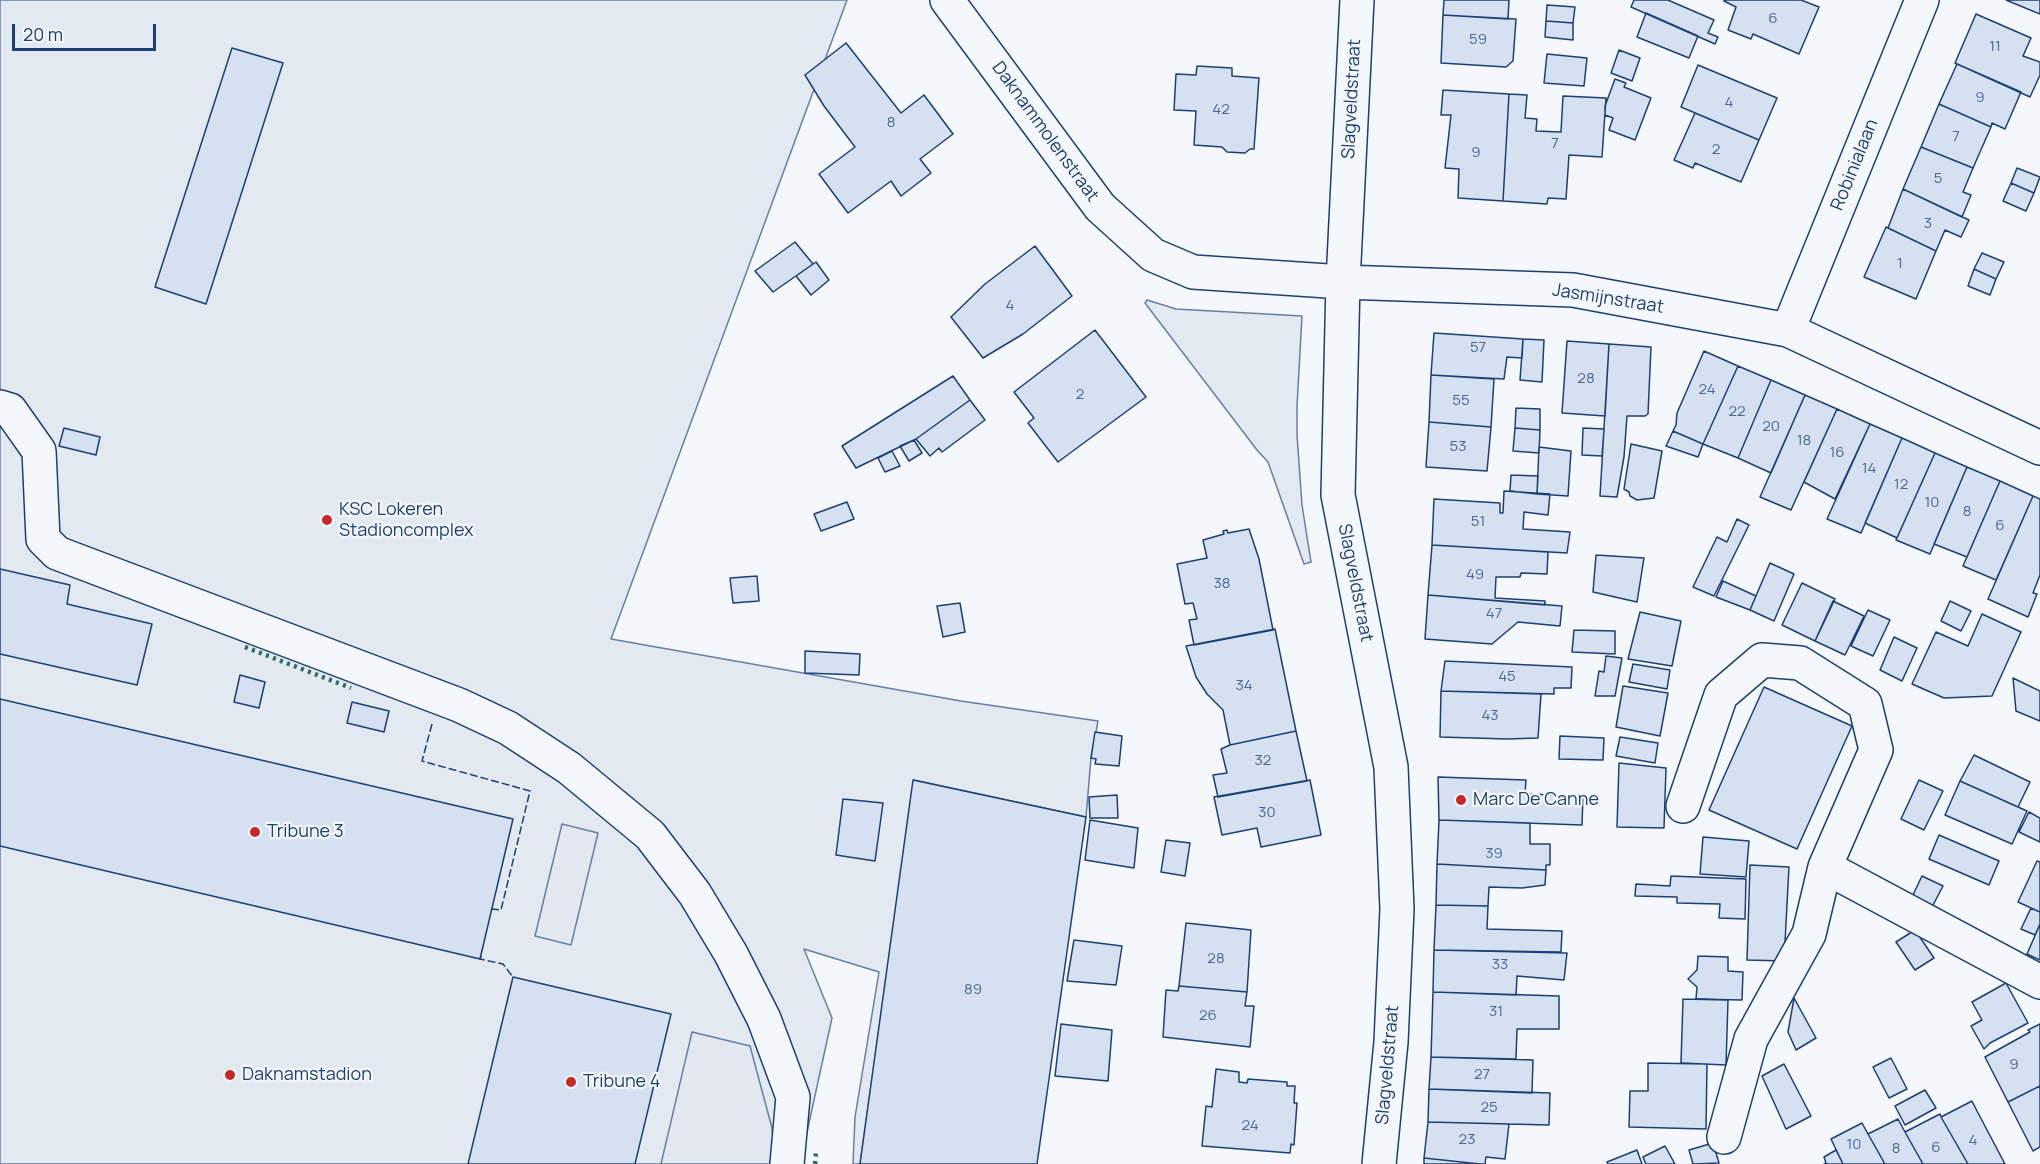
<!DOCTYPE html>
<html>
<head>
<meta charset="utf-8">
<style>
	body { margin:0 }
	#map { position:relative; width:2040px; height:1164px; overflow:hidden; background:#f4f7fb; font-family:Manrope,sans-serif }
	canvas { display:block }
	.scale { position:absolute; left:12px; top:24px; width:144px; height:27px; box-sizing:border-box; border:3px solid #1d3f73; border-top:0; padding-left:8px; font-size:18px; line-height:21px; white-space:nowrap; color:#1d3f73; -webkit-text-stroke:4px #f4f7fb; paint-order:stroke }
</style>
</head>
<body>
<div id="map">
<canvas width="2040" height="1164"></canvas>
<div class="scale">20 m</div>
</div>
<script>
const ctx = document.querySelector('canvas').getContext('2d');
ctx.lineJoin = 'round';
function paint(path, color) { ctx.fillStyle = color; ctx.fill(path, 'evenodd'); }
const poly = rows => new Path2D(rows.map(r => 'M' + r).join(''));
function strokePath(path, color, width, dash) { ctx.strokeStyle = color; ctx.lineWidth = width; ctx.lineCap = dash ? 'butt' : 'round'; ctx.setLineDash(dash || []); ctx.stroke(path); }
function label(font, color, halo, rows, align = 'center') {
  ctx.font = font + ' Manrope,sans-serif'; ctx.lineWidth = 4.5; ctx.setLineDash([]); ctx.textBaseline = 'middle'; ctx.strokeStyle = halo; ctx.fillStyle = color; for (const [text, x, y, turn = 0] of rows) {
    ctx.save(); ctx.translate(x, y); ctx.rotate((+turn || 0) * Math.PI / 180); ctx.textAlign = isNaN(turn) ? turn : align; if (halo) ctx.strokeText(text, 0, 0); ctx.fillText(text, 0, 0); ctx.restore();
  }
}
const green = poly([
	[0,0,847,0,611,639,961,701,1098,721,1091,758,1086,817,914,780,860,1164,853,1164,855,1117,879,972,804,949,832,1018,800,1164,0,1164,0,0],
	[1147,300,1176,309,1302,316,1297,406,1297,435,1302,505,1311,562,1304,564,1268,462,1257,450,1145,303,1147,300]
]);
paint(green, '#e3e9f0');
strokePath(green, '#687fa3', 1.5);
const parking = poly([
	[562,824,598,833,571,945,535,936,562,824],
	[692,1032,750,1046,772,1128,775,1164,661,1164,692,1032]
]);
paint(parking, '#e3e8f0');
strokePath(parking, '#687fa3', 1.5);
const building = poly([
	[1444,0,1509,0,1508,19,1443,15,1444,0],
	[1634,0,1668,0,1714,20,1708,33,1718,37,1715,44,1631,7,1634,0],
	[1724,0,1801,0,1819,7,1799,54,1753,34,1751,39,1728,30,1736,7,1724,1,1724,0],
	[2006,0,2040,0,2040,14,2006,0],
	[1547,5,1575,7,1573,23,1546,21,1547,5],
	[1646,13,1698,36,1689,58,1637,37,1646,13],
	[1976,14,2031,38,2023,56,2040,62,2040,75,2030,97,1955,63,1976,14],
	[1443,15,1516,19,1513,61,1506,67,1441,63,1443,15],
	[1546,21,1573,23,1573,40,1545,37,1546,21],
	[846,43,901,113,924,95,953,134,920,159,931,173,901,196,891,181,848,213,819,174,855,147,824,106,805,75,846,43],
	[232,48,283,63,206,304,155,287,232,48],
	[1619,50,1640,58,1632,81,1611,73,1619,50],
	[1547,54,1587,58,1584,86,1544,83,1547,54],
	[1957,64,2021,92,2005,129,1992,123,1991,127,1939,104,1957,64],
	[1698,65,1777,98,1759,140,1681,107,1698,65],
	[1197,66,1232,68,1232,76,1259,78,1254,149,1250,149,1245,153,1227,152,1222,147,1194,145,1196,111,1174,110,1176,74,1196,75,1197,66],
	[1615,79,1626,83,1624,87,1651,98,1635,140,1609,130,1613,118,1605,115,1605,106,1615,79],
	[1443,90,1509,94,1503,201,1458,198,1459,169,1445,168,1451,115,1441,115,1443,90],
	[1509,94,1527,95,1525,118,1537,119,1536,131,1561,132,1563,96,1606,98,1602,157,1569,155,1566,199,1548,198,1547,204,1503,201,1509,94],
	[1939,104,1991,127,1973,168,1921,147,1939,104],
	[1695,113,1759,140,1741,182,1695,163,1693,168,1674,160,1695,113],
	[1921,147,1973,168,1963,192,1971,195,1962,217,1903,189,1921,147],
	[2017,168,2040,177,2034,193,2011,183,2017,168],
	[2011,183,2034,193,2026,211,2003,201,2011,183],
	[1903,189,1969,220,1961,237,1945,230,1936,251,1888,228,1903,189],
	[1886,227,1936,251,1916,299,1864,277,1886,227],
	[795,242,813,264,773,292,755,271,795,242],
	[1035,246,1072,296,1023,334,983,358,951,317,985,284,1035,246],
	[1982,253,2004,262,1996,279,1974,269,1982,253],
	[816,262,829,280,811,295,796,276,816,262],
	[1974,269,1996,279,1990,295,1968,286,1974,269],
	[1095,330,1146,397,1058,462,1028,423,1034,418,1014,392,1095,330],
	[1434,333,1523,339,1522,358,1507,357,1504,379,1431,375,1434,333],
	[1523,339,1544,340,1542,382,1520,380,1523,339],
	[1567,341,1609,344,1605,416,1562,413,1567,341],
	[1609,344,1651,347,1648,414,1645,416,1627,416,1624,457,1617,497,1600,496,1609,344],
	[1704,351,1738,366,1703,444,1673,431,1676,425,1677,413,1704,351],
	[1738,366,1771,380,1738,458,1703,444,1738,366],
	[1431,375,1494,379,1491,427,1429,422,1431,375],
	[953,376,970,400,916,439,856,468,842,446,953,376],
	[1771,380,1805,395,1771,473,1738,458,1771,380],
	[1805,395,1837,409,1791,510,1760,497,1805,395],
	[970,400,985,420,942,452,939,448,930,456,916,439,970,400],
	[1516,408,1540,409,1540,430,1515,428,1516,408],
	[1837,409,1870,424,1835,499,1804,482,1837,409],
	[1429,422,1491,427,1487,471,1426,467,1429,422],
	[1870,424,1902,438,1861,533,1827,519,1870,424],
	[64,428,100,437,96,455,59,446,64,428],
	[1515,428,1540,430,1539,453,1513,451,1515,428],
	[1583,428,1604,429,1602,456,1582,455,1583,428],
	[1673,431,1703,444,1698,457,1666,446,1673,431],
	[1902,438,1935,453,1897,538,1865,523,1902,438],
	[914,440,922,453,909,461,900,446,914,440],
	[1631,444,1662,451,1654,498,1637,500,1630,496,1629,492,1624,489,1631,444],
	[1539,447,1571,451,1568,496,1537,494,1539,447],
	[892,451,900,466,885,472,878,458,892,451],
	[1935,453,1967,467,1930,554,1896,540,1935,453],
	[1967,467,2000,481,1967,557,1934,544,1967,467],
	[1511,475,1538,476,1537,494,1510,491,1511,475],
	[2000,481,2033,496,1996,580,1963,566,2000,481],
	[1504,491,1550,494,1548,515,1524,512,1523,529,1570,532,1567,553,1432,545,1434,499,1500,503,1500,513,1503,513,1504,491],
	[2033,496,2040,499,2040,575,2033,593,2037,594,2028,617,1988,599,2033,496],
	[847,502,854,519,821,531,814,514,847,502],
	[1737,519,1749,525,1714,596,1693,587,1717,537,1727,542,1737,519],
	[1249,529,1259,559,1273,630,1194,645,1189,620,1197,619,1193,603,1185,604,1177,564,1207,558,1203,540,1224,534,1223,531,1227,530,1228,533,1249,529],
	[1432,545,1548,552,1547,574,1521,573,1520,577,1496,577,1495,598,1545,601,1545,605,1428,595,1432,545],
	[1596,555,1644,558,1637,602,1593,592,1596,555],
	[1770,563,1794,574,1774,621,1750,610,1770,563],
	[0,569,70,585,67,604,152,624,137,685,0,654,0,569],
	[757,576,759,601,733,603,730,578,757,576],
	[1723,581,1756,596,1750,610,1716,597,1723,581],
	[1802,583,1835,599,1815,641,1782,625,1802,583],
	[1428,595,1562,606,1560,626,1518,622,1492,644,1425,639,1428,595],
	[1833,601,1864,616,1845,655,1815,641,1833,601],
	[1950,601,1971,611,1961,631,1941,621,1950,601],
	[960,603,965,632,943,637,937,606,960,603],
	[1868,610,1890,620,1873,656,1851,646,1868,610],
	[1640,612,1681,621,1672,666,1628,659,1640,612],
	[1982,614,2021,632,1992,696,1944,698,1912,684,1936,632,1968,646,1982,614],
	[1275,629,1296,731,1230,745,1223,710,1207,694,1196,677,1186,646,1275,629],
	[1574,630,1615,631,1615,654,1572,652,1574,630],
	[1894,637,1917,648,1902,681,1880,670,1894,637],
	[805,651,860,654,859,675,805,673,805,651],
	[1606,656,1622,658,1615,696,1595,696,1599,671,1604,672,1606,656],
	[1445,661,1572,667,1571,688,1554,688,1554,694,1441,691,1445,661],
	[1633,664,1670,670,1667,689,1629,682,1633,664],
	[240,675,265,682,259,708,234,702,240,675],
	[2013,678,2040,691,2040,721,2016,711,2013,678],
	[1623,686,1668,693,1660,736,1616,727,1623,686],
	[1764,687,1852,726,1797,849,1709,810,1764,687],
	[1441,691,1541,694,1538,738,1507,739,1440,737,1441,691],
	[0,699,513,819,480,959,0,846,0,699],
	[352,702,389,711,384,732,347,723,352,702],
	[1296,731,1307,781,1218,797,1213,775,1227,773,1221,749,1230,745,1296,731],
	[1095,732,1122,736,1119,766,1095,764,1096,759,1091,758,1095,732],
	[1560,736,1604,738,1603,760,1559,759,1560,736],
	[1620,737,1658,743,1655,763,1616,756,1620,737],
	[1974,755,2030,782,2018,807,1960,781,1974,755],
	[1619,763,1666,768,1664,828,1617,827,1619,763],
	[1438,777,1526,780,1525,794,1583,796,1582,825,1439,820,1438,777],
	[913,780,1086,817,1037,1164,860,1164,913,780],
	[1310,780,1321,835,1261,847,1257,828,1222,835,1214,797,1310,780],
	[1919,780,1943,791,1924,830,1901,819,1919,780],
	[1960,781,2027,811,2012,844,1945,815,1960,781],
	[1117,795,1118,818,1090,818,1089,797,1117,795],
	[843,799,883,803,875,861,836,855,843,799],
	[2029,812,2040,818,2040,842,2019,832,2029,812],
	[1090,820,1138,828,1134,868,1085,860,1090,820],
	[1439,820,1530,823,1530,844,1550,844,1550,865,1546,865,1546,870,1437,864,1439,820],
	[1939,835,1999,861,1989,885,1929,859,1939,835],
	[1703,837,1749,841,1746,877,1700,874,1703,837],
	[1166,840,1190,843,1185,876,1161,872,1166,840],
	[2037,861,2040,862,2040,912,2018,902,2037,861],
	[1437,864,1546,870,1545,885,1522,888,1489,887,1488,906,1436,905,1437,864],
	[1750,865,1789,867,1784,961,1747,960,1750,865],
	[1671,876,1746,879,1745,919,1719,918,1720,904,1677,903,1677,897,1635,896,1636,884,1670,886,1671,876],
	[1922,876,1943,886,1932,907,1912,897,1922,876],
	[1436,905,1488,906,1487,929,1562,931,1561,952,1434,950,1436,905],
	[2031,908,2040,912,2040,924,2035,935,2021,929,2031,908],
	[1186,923,1251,930,1247,992,1179,986,1186,923],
	[2040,924,2040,960,2027,954,2040,924],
	[1915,930,1934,958,1915,970,1896,942,1915,930],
	[1074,940,1122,946,1116,985,1067,981,1074,940],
	[1434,950,1567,953,1564,980,1517,976,1516,995,1433,992,1434,950],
	[1698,956,1728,957,1728,971,1743,972,1742,1000,1696,999,1697,987,1688,979,1697,970,1698,956],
	[513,977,671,1014,635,1164,468,1164,513,977],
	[2006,983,2028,1023,1990,1043,1984,1049,1971,1026,1982,1020,1972,1002,2006,983],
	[1179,986,1247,992,1245,1006,1254,1006,1250,1047,1163,1037,1166,990,1178,991,1179,986],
	[1433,992,1559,996,1559,1029,1517,1029,1516,1059,1431,1057,1433,992],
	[1794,998,1816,1038,1796,1050,1788,1032,1794,998],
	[1683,999,1728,1000,1726,1065,1681,1063,1683,999],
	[1061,1024,1112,1030,1108,1081,1055,1076,1061,1024],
	[2040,1024,2040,1086,2008,1102,1985,1057,2030,1032,2028,1030,2040,1024],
	[1431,1057,1533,1060,1532,1093,1429,1089,1431,1057],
	[1891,1058,1907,1089,1889,1098,1873,1067,1891,1058],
	[1648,1063,1707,1064,1706,1129,1629,1127,1630,1091,1648,1091,1648,1063],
	[1784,1064,1811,1116,1786,1129,1762,1076,1784,1064],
	[1216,1069,1239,1072,1239,1082,1247,1083,1248,1079,1287,1082,1287,1086,1295,1086,1294,1103,1297,1103,1294,1145,1291,1144,1290,1153,1202,1146,1206,1106,1212,1107,1216,1069],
	[2040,1086,2040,1147,2033,1151,2008,1102,2040,1086],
	[1429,1089,1550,1093,1549,1125,1428,1122,1429,1089],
	[1925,1090,1936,1108,1905,1125,1895,1106,1925,1090],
	[1972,1101,1977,1111,2005,1164,1968,1164,1941,1117,1972,1101],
	[1940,1114,1941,1117,1968,1164,1923,1164,1905,1132,1940,1114],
	[1898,1119,1905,1132,1923,1164,1885,1164,1868,1134,1898,1119],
	[1428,1122,1509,1124,1505,1159,1486,1157,1485,1164,1480,1164,1424,1158,1428,1122],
	[1862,1123,1868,1134,1885,1164,1843,1164,1831,1139,1862,1123],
	[1713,1143,1719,1163,1693,1164,1689,1150,1713,1143],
	[1665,1146,1675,1164,1646,1164,1643,1157,1665,1146],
	[1637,1150,1642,1164,1608,1164,1607,1162,1637,1150],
	[1836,1150,1843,1164,1824,1164,1826,1163,1824,1157,1836,1150],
	[1424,1158,1480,1164,1424,1164,1424,1158]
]);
paint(building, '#d5e0f0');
strokePath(building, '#1d3f73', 1.5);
const minor = poly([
	[947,0,1100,207,1153,255,1193,272,1343,282,1573,290,1788,330,2040,448],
	[1357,0,1343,282,1338,495,1391,767,1397,909,1391,1042,1379,1164],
	[1788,330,1922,0],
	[0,407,10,410,39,451,43,539,57,553,459,705,508,728,569,768,650,835,695,894,731,954,764,1019,793,1097,787,1164],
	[1683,806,1721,695,1762,660,1800,663,1865,704,1876,750,1825,867,2040,982],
	[1724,1137,1751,1039,1809,934,1825,867]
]);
strokePath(minor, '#1d3f73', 36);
strokePath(minor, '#f4f7fb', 33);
strokePath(poly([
	[245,647,351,688],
	[815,1164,816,1152]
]), '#2c6c60', 4.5, [3, 4.5]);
strokePath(poly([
	[432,724,422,761,530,791,501,910,492,909,491,912],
	[481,956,480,959,503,964,513,977]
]), '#1d3f73', 1.5, [8, 3]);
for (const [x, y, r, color] of [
	[327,520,6,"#c62828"],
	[1461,800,6,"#c62828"],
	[255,832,6,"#c62828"],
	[230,1075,6,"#c62828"],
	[571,1082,6,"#c62828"]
]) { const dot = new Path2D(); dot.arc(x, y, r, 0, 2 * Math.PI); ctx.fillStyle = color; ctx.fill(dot); strokePath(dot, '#f4f7fb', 2); }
label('15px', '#4b6792', null, [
	["6",1773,19],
	["59",1478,40],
	["11",1995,47],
	["9",1980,98],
	["4",1729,103],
	["42",1221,110],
	["8",891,123],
	["7",1956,137],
	["7",1555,144],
	["2",1716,150],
	["9",1476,153],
	["5",1938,179],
	["3",1928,224],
	["1",1900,264],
	["4",1010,306],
	["57",1478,348],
	["28",1586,379],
	["24",1707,390],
	["2",1080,395],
	["55",1461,401],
	["22",1737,412],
	["20",1771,427],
	["18",1804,441],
	["53",1458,447],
	["16",1837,453],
	["14",1869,469],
	["12",1901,485],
	["10",1932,503],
	["8",1967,512],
	["51",1478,522],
	["6",2000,526],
	["49",1475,575],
	["38",1222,584],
	["47",1494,614],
	["45",1507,677],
	["34",1244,686],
	["43",1490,716],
	["32",1263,761],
	["30",1267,813],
	["39",1494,854],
	["28",1216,959],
	["33",1500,965],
	["89",973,990],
	["31",1496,1012],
	["26",1208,1016],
	["9",2014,1065],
	["27",1482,1075],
	["25",1489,1108],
	["24",1250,1126],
	["23",1467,1140],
	["4",1973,1141],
	["10",1854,1145],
	["6",1936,1148],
	["8",1896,1149]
]);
label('18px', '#1d3f73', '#f4f7fb', [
	["Slagveldstraat",1352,99,-87],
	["Daknammolenstraat",1045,132,54],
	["Robinialaan",1855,165,-68],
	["Jasmijnstraat",1608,299,9],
	["Slagveldstraat",1355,583,79],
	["Slagveldstraat",1388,1065,-85]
]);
label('18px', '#1d3f73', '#f4f7fb', [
	["KSC Lokeren",339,510],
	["Stadioncomplex",339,531],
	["Marc De Canne",1473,800],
	["Tribune 3",267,832],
	["Daknamstadion",242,1075],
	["Tribune 4",583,1082]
], 'left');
</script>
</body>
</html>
